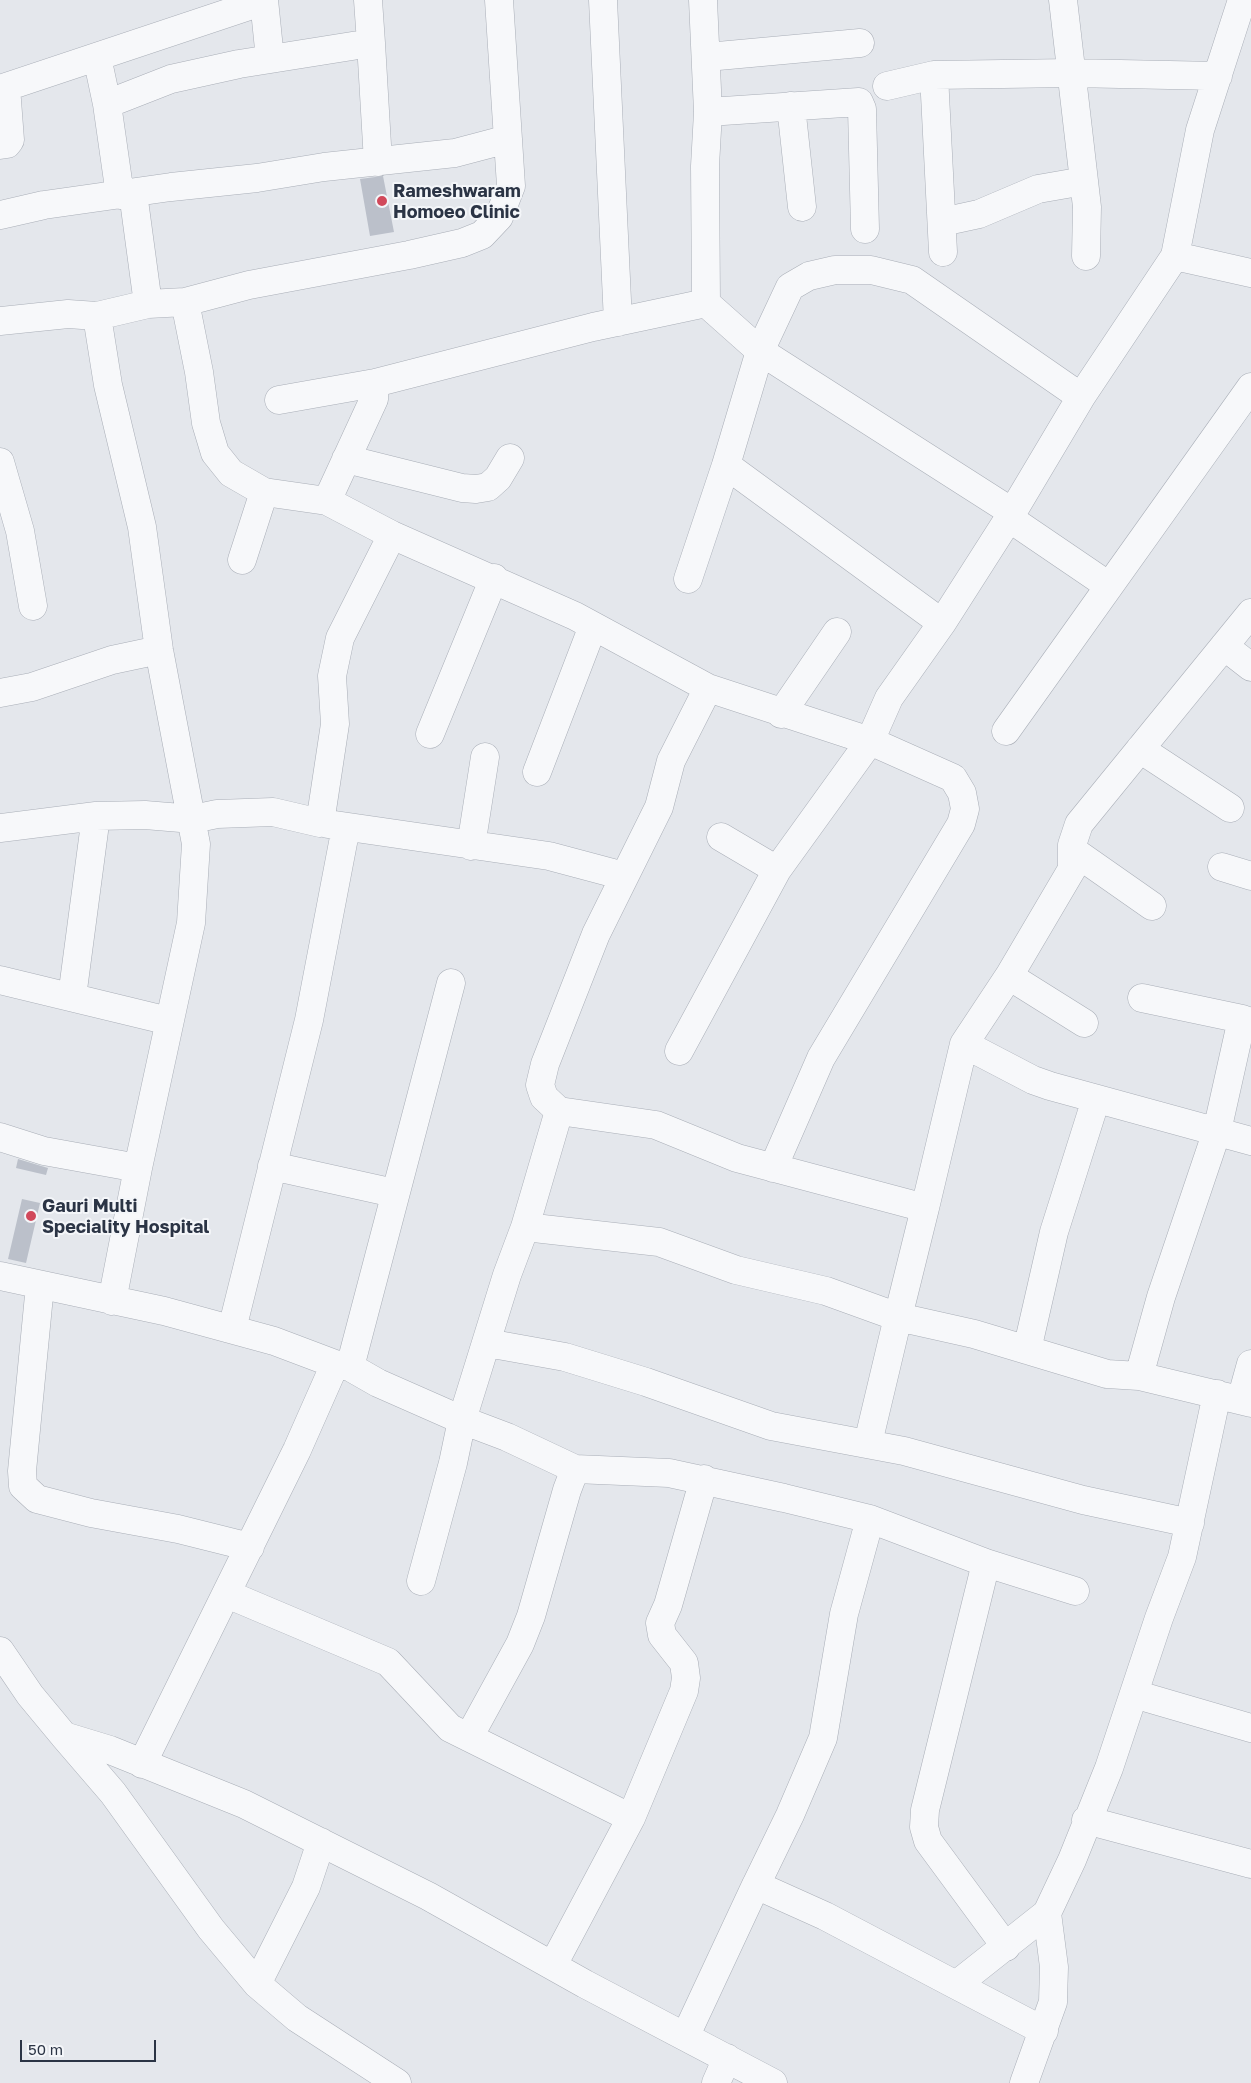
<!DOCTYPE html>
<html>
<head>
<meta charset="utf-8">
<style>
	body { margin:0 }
	#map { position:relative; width:1251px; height:2083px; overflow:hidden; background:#e4e7ec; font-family:"Golos Text",sans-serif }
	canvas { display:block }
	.scale { position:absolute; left:20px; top:2040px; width:136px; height:22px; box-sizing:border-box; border:2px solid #2b3445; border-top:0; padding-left:6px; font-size:15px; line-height:18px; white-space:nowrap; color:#2b3445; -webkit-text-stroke:4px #f4f6f9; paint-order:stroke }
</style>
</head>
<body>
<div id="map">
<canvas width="1251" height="2083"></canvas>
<div class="scale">50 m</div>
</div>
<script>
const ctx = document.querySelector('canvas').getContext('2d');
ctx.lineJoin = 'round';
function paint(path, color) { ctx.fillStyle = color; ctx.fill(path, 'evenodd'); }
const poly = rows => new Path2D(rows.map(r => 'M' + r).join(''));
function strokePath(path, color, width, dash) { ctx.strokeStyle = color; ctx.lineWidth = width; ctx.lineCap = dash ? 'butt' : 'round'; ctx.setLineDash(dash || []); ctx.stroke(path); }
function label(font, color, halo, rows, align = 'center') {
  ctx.font = font + ' "Golos Text",sans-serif'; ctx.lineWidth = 4; ctx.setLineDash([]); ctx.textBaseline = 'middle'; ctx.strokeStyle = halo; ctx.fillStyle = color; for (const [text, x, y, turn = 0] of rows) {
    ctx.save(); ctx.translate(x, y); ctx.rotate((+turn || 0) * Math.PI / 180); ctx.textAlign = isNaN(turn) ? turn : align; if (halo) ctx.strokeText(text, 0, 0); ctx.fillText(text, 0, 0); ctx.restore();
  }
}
paint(poly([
	[383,176,394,232,370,236,360,179],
	[18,1159,48,1168,46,1175,16,1168],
	[22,1199,40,1203,26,1263,8,1259]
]), '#bbc0ca');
const minor = poly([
	[264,0,270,59],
	[368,0,371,43],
	[603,0,618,322],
	[1063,0,1087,207,1086,256],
	[1242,0,1200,130,1175,256,1251,273],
	[97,57,107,104],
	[707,57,860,43],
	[934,75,943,252],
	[887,86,934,75,1071,73,1218,76],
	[0,89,264,1],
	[791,106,802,207],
	[708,112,859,102,862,109,865,229],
	[0,145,7,144,10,140,6,87],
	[133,193,148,304],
	[120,195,107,104,171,79,239,64,371,43,378,162],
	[0,215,44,205,171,187,257,178,324,167,455,153,508,139],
	[942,222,979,214,1038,189,1084,181],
	[706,303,760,351,790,287,809,276,835,270,871,270,912,280,1081,397,1175,256],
	[0,321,68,314,97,316],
	[279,400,375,383],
	[346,459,462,488,476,489,488,487,498,478,510,458],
	[0,462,20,531,33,606],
	[327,501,374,399,375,383,593,327,706,303,705,166,708,112,703,0],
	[1009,518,1109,586],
	[242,560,264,492],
	[688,579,726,465],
	[942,623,726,465,760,351,1012,512],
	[1224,646,1251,667],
	[708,688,870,741,953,778,962,793,965,809,961,824,821,1058,773,1168],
	[0,693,32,687,112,660,159,650],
	[781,714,837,632],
	[1006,731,1251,387],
	[430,734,494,578],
	[1140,749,1230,808],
	[537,772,593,626],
	[328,824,549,856,624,876],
	[0,828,96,816,145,815,193,819,217,814,273,812,320,823,335,724,332,676,340,638,392,535],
	[721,837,777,870],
	[471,846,485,757],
	[1072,850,1152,906],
	[1222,867,1251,876],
	[1009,976,1084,1023],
	[0,980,169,1021],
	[72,997,96,816],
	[1142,998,1242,1019],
	[964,1044,1033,1080,1050,1086,1251,1141],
	[679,1051,777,870,870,741,889,698,942,623,1009,518,1081,397],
	[0,1137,44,1151,138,1168],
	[272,1166,394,1193],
	[925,1208,964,1044,1009,976,1072,869,1072,845,1079,824,1251,613],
	[525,1227,559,1111],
	[0,1276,164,1311,274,1341,335,1364,350,1367,378,1383,462,1420,507,1275,525,1227,659,1242,736,1270,826,1291,898,1317,925,1208,737,1158,656,1125,559,1111,544,1097,540,1085,545,1064,596,934,659,807,671,761,708,688,575,616,392,535,327,501,264,492,231,473,215,453,206,423,199,372,185,302],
	[40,1285,22,1471,23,1486,37,1499,91,1513,178,1529,250,1547],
	[112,1301,138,1168,191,923,196,844,159,650,142,527,108,385,97,316,148,304,185,302,249,285,409,255,462,243,482,235,499,217,511,186,499,0],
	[232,1329,309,1020,346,827],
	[487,1343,565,1357,646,1382,771,1426,904,1451,1083,1500,1190,1523],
	[1027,1350,1054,1232,1096,1099],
	[350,1367,451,983],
	[1139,1376,1161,1297,1217,1131,1242,1019,1251,1022],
	[1241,1400,1251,1364],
	[868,1443,898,1317,974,1334,1107,1374,1139,1376,1251,1403],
	[870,1519,844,1614,823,1738,790,1815,756,1885,825,1916,956,1985,1047,1913,1072,1860,1109,1768,1159,1618,1182,1557,1217,1394],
	[986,1563,925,1810,924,1827,928,1841,1006,1947],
	[421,1581,453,1463,462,1420,507,1437,575,1469],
	[227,1594,388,1662,450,1728,631,1818,553,1965],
	[0,1651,30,1695,64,1736,110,1750,244,1804,428,1896,585,1984,773,2083],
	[1134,1694,1251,1728],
	[64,1736,113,1793,211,1929,257,1984,297,2018,397,2083],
	[469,1737,520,1644,531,1616,567,1490,575,1469,669,1473,784,1498,870,1519,986,1563,1075,1591],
	[142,1764,297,1450,335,1364],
	[631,1818,684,1691,686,1678,684,1663,662,1635,660,1623,668,1605,704,1479],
	[1086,1820,1251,1864],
	[257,1984,306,1887,321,1842],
	[956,1985,1044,2031],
	[686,2035,756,1885],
	[716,2083,727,2058],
	[1024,2083,1053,2002,1054,1967,1047,1913]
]);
strokePath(minor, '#a9aeb7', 29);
strokePath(minor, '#f7f8fa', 28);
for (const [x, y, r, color] of [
	[382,201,6,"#d1495b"],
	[31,1216,6,"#d1495b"]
]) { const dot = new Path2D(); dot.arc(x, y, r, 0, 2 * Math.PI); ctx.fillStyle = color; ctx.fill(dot); strokePath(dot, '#f4f6f9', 2); }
label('bold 18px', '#2b3445', '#f4f6f9', [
	["Rameshwaram",393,191],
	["Homoeo Clinic",393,212],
	["Gauri Multi",42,1206],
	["Speciality Hospital",42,1227]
], 'left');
</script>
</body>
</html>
